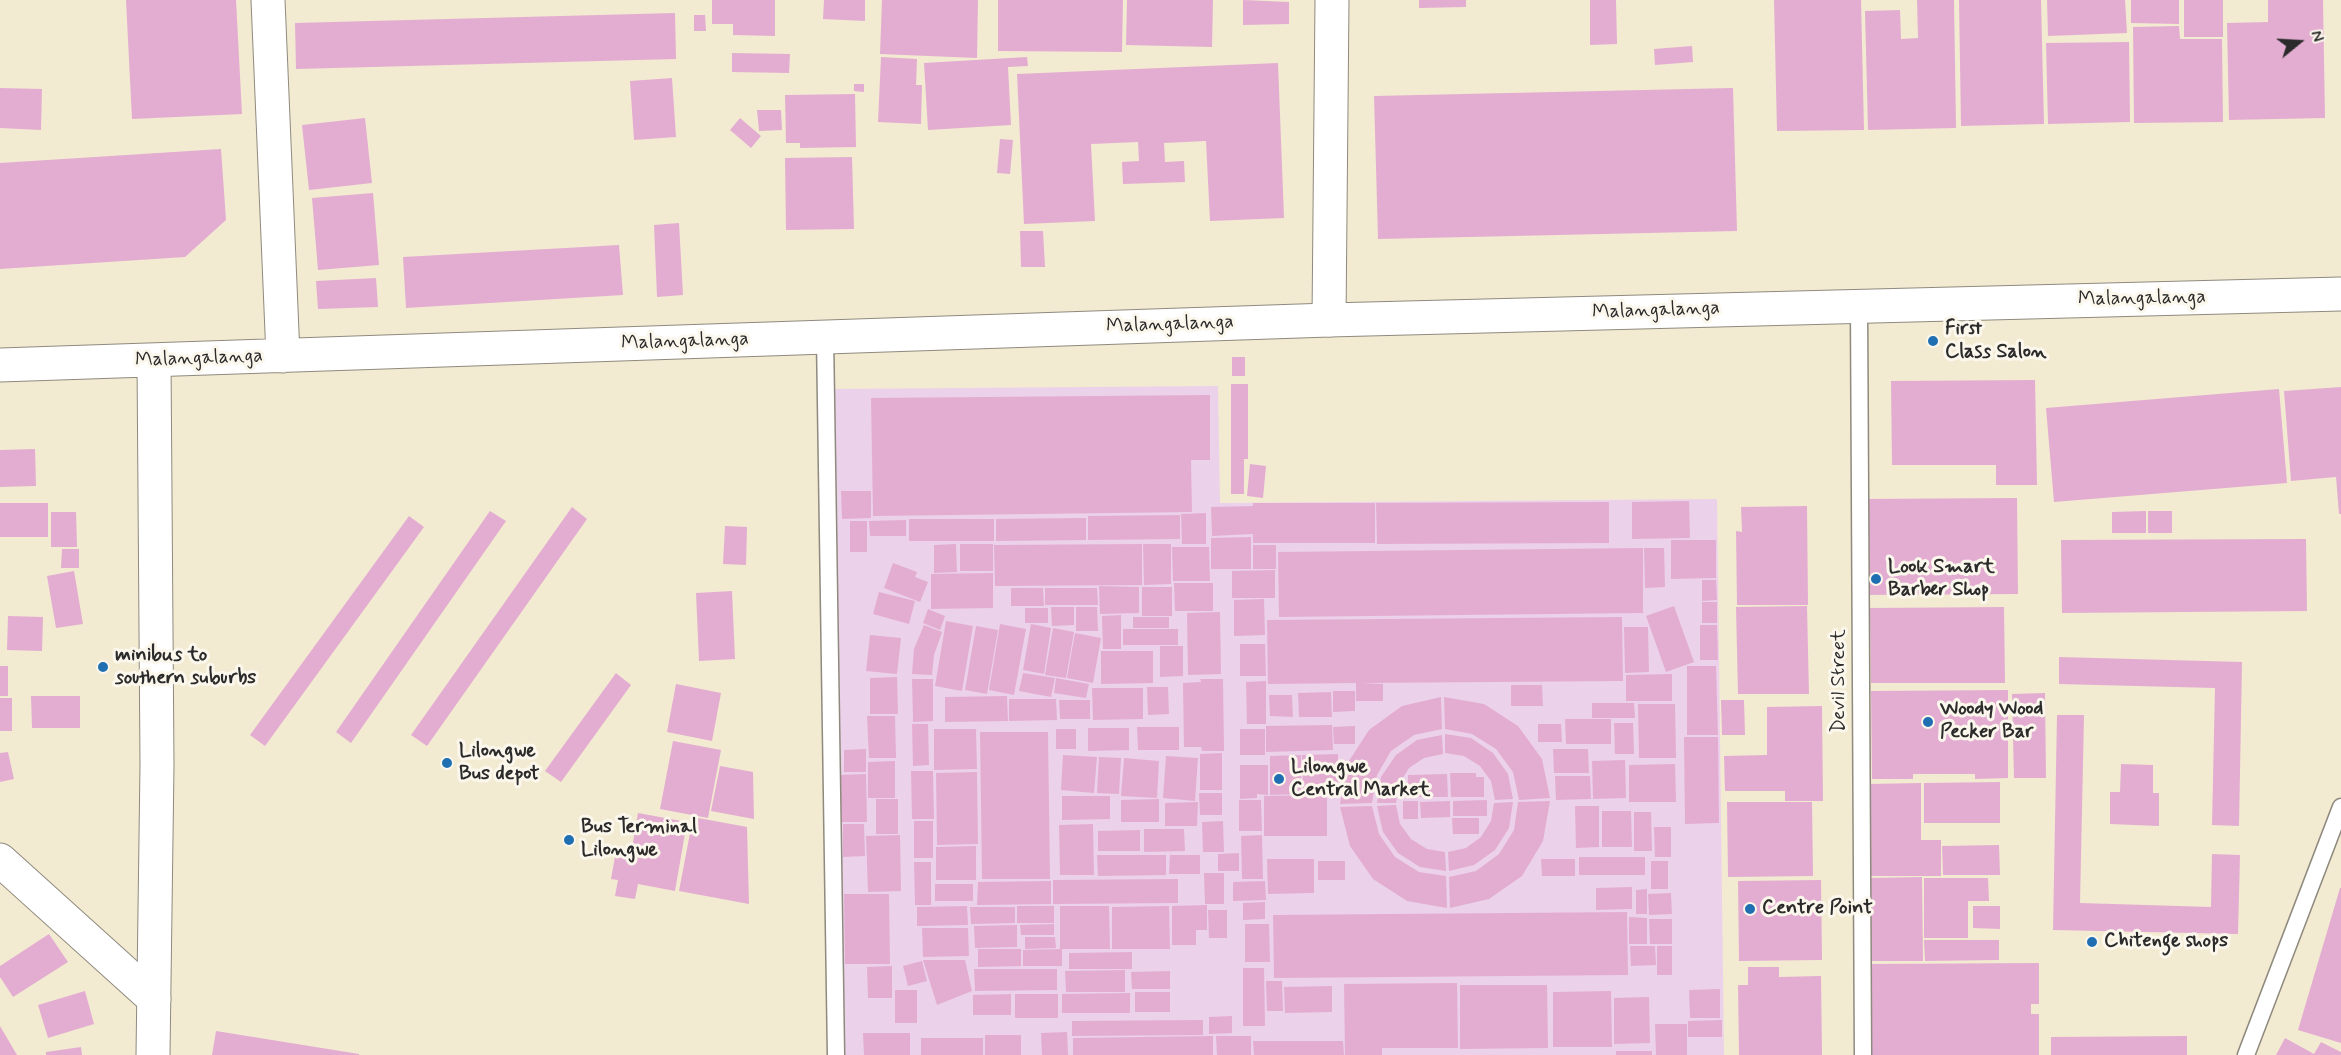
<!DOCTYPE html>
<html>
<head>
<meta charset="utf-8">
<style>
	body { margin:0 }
	#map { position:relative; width:2341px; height:1055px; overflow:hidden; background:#f3ead2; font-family:Mynerve,sans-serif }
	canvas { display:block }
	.north { position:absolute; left:2269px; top:12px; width:60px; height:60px; -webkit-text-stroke:4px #fbf7ec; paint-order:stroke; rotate:72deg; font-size:16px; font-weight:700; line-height:24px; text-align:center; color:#2b2b2b }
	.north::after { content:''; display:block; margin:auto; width:21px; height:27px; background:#2b2b2b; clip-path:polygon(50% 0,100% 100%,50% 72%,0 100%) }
</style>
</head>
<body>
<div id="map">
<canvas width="2341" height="1055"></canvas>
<div class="north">N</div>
</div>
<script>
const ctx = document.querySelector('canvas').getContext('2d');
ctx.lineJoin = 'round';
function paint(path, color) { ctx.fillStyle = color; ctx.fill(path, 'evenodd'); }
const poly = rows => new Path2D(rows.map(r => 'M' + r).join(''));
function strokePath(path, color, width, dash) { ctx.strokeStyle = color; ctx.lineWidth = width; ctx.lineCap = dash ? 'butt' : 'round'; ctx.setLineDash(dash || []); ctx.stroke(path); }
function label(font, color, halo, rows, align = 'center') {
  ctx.font = font + ' Mynerve,sans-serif'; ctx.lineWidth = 6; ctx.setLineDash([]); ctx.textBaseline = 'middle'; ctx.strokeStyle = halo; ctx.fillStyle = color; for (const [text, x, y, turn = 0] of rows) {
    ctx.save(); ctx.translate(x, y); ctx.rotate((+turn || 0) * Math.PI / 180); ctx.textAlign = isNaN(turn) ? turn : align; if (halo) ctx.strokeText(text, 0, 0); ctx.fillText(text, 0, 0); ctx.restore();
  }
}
paint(poly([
	[1218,386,1220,503,1717,499,1724,1055,840,1055,832,389]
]), '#ecd1ea');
paint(poly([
	[126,0,236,0,242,114,132,119],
	[712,0,775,0,775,36,733,35,733,24,712,24],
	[824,0,865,0,865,21,823,19],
	[882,0,978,0,977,58,880,54],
	[998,0,1123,0,1122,52,998,51],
	[1127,0,1213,0,1212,47,1126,45],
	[1243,0,1289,2,1289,24,1243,25],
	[1419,0,1466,0,1466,7,1419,8],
	[1590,0,1616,0,1617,44,1590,45],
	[1774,0,1861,0,1864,130,1777,131],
	[1917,0,1954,0,1956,128,1868,130,1865,11,1900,10,1901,39,1918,38],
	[1959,0,2041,0,2044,124,1961,126],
	[2047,0,2125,0,2127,33,2048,36],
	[2131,0,2179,0,2179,24,2131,23],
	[2184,0,2223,0,2223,37,2184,37],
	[2268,0,2323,0,2325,118,2229,120,2227,23,2268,22],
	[675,13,676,59,296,69,295,23],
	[694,15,705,15,706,31,694,31],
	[2179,26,2180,39,2222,39,2223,122,2134,123,2133,27],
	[2129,42,2130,122,2048,124,2046,43],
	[1692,46,1693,62,1655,65,1654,49],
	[732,53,790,54,789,73,732,72],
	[881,57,917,59,916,85,922,85,921,124,878,122],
	[1027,57,1028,66,1008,67,1011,125,928,130,924,63],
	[1278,63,1284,218,1210,221,1206,141,1164,143,1165,162,1184,161,1185,182,1123,184,1122,162,1139,161,1138,142,1091,144,1095,221,1024,224,1017,74],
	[672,78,676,137,634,140,630,81],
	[854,84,864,84,864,92,854,91],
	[0,88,42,89,41,130,0,128],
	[1733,88,1737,231,1378,239,1374,96],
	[855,94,856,147,800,148,800,143,786,143,785,95],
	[757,110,781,110,782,130,759,131],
	[365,118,372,183,309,190,302,125],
	[740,118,761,136,751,148,730,130],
	[1000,139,1013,140,1010,174,997,173],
	[221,149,226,220,185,257,0,269,0,163],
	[852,157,854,229,786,230,785,158],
	[373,193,379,265,318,270,312,198],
	[679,223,683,295,657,297,654,225],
	[1020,231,1043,231,1045,267,1021,267],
	[619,245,623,295,406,308,403,257],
	[376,278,378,307,318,309,316,281],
	[1232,357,1245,357,1245,376,1232,376],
	[2035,380,2037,485,1996,485,1996,465,1892,465,1891,381],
	[1231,384,1248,384,1248,459,1244,459,1244,494,1231,494],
	[2341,387,2341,514,2339,514,2336,477,2291,481,2284,391],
	[2279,389,2287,483,2054,502,2046,408],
	[1210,395,1210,460,1191,460,1192,512,873,516,871,398],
	[35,449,36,486,0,487,0,450],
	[1250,464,1266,466,1263,498,1247,496],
	[841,491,871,491,871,518,842,519],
	[2017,498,2018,594,1863,595,1862,499],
	[1689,501,1690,538,1632,539,1632,502],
	[1609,502,1609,543,1377,544,1376,503],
	[0,503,48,503,48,537,0,537],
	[1253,503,1375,503,1375,543,1253,543,1253,534,1212,536,1211,507,1253,506],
	[1807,506,1808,605,1737,605,1736,531,1742,532,1741,507],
	[572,507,587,519,427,746,411,735],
	[490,511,506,521,351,743,336,732],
	[2146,511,2146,533,2112,533,2112,512],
	[2148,511,2172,511,2172,533,2148,533],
	[51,512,76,512,77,547,51,547],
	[1206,513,1206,544,1182,544,1181,514],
	[1180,515,1180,539,1088,540,1088,516],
	[409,516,424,527,265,746,250,735],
	[1086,518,1086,540,996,541,996,519],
	[909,519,994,519,994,541,909,541],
	[906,520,906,536,870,536,869,521],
	[850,521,867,521,867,552,850,552],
	[725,526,747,527,746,565,723,564],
	[1251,537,1251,569,1211,569,1211,538],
	[2306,539,2307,611,2062,613,2061,540],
	[1671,540,1716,540,1716,578,1671,579],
	[956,544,957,572,934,573,934,545],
	[960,544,993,544,993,571,960,571],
	[1142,544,1142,585,995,586,994,545],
	[1143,544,1171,544,1171,584,1144,585],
	[1253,545,1276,545,1276,569,1253,569],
	[1172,547,1209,547,1210,581,1173,581],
	[1643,548,1643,613,1279,617,1278,552],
	[1644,548,1664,548,1665,587,1645,588],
	[62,549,79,549,79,568,61,568],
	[893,563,917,572,915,577,928,582,920,602,884,588],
	[1275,570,1275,598,1232,598,1232,571],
	[74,571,83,624,56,628,47,576],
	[993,573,993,608,931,609,931,574],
	[1702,580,1716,580,1717,600,1702,601],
	[1174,583,1213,583,1213,611,1175,611],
	[1099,586,1139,587,1139,613,1100,614],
	[1142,587,1172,587,1172,616,1142,616],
	[1011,588,1043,588,1044,606,1011,606],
	[1045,588,1097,588,1098,605,1045,605],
	[732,591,735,659,699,661,696,593],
	[879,592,915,601,909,624,873,614],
	[1264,599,1265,635,1234,636,1234,600],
	[1702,602,1717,602,1717,623,1702,623],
	[1674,606,1694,662,1666,672,1646,616],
	[1807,606,1809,694,1738,694,1736,607],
	[1051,607,1074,607,1074,625,1052,626],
	[1076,607,1097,607,1098,631,1076,631],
	[2004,607,2005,683,1871,683,1870,608],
	[1025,608,1048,608,1048,623,1025,623],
	[928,609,945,616,940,630,923,623],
	[1220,612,1221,674,1188,675,1187,613],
	[1121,615,1121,649,1103,649,1102,616],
	[8,616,43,617,42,651,7,650],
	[1133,617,1169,617,1169,628,1133,628],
	[1622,617,1623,681,1361,683,1383,684,1383,701,1356,701,1356,683,1268,684,1267,620],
	[946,621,973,626,962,691,935,686],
	[1000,624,1026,629,1014,695,989,690],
	[1031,624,1051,628,1044,674,1023,670],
	[924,625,942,632,934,655,932,675,912,674,914,649],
	[1700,625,1717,625,1718,660,1700,660],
	[976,626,998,630,987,694,965,690],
	[1624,627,1648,627,1649,672,1625,673],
	[1053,628,1074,632,1066,678,1045,675],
	[1123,629,1178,629,1178,645,1123,645],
	[1075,633,1101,638,1093,683,1067,678],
	[870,635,901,638,897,674,866,671],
	[1240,644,1265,644,1266,676,1240,676],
	[1160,646,1183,646,1183,676,1160,677],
	[1101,651,1153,651,1153,683,1101,684],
	[2059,657,2242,662,2239,826,2212,825,2215,688,2059,684],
	[0,666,8,666,8,696,0,696],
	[1687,666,1716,666,1718,735,1687,735],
	[616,673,631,685,561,782,545,771],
	[1023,673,1055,678,1051,697,1019,691],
	[1672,674,1672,701,1626,701,1626,675],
	[897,677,898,714,870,714,870,678],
	[1056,678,1089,684,1086,698,1054,693],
	[912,679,933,679,933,721,913,722],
	[1200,679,1223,679,1224,751,1202,751,1201,747,1184,747,1183,683,1201,682],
	[1266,681,1266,724,1247,724,1246,682],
	[676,684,721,693,712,741,667,732],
	[1511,685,1542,685,1543,706,1511,706],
	[1147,687,1168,687,1169,714,1148,715],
	[1092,688,1143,688,1143,719,1093,720],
	[2008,690,2008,778,1975,779,1975,774,1913,774,1913,779,1872,779,1871,691],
	[1333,691,1355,691,1355,711,1333,712],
	[1331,692,1332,717,1299,717,1298,693],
	[2045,693,2046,778,2014,778,2012,694],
	[1269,695,1292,695,1293,717,1270,716],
	[31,696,80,696,80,728,32,728],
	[1007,696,1008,721,945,722,945,697],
	[1441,697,1442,729,1414,735,1391,751,1377,775,1372,803,1340,804,1347,764,1369,730,1402,706],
	[1444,697,1484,704,1518,726,1542,759,1550,798,1519,800,1513,772,1496,749,1472,734,1445,729],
	[0,698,12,698,12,731,0,731],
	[1009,699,1056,699,1057,720,1009,721],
	[1059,700,1090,700,1090,719,1060,719],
	[1721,700,1744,700,1745,735,1722,735],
	[1592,703,1634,703,1635,718,1592,718],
	[1638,704,1675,704,1676,758,1639,758],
	[1822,706,1823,801,1785,801,1785,791,1725,791,1724,756,1767,755,1767,707],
	[2057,715,2084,715,2080,903,2211,907,2212,854,2240,855,2238,934,2053,930],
	[867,716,895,716,896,758,869,758],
	[1565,719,1611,719,1611,744,1566,744],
	[1614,723,1633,723,1634,754,1615,754],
	[912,724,928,724,929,765,913,766],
	[1538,724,1561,724,1562,742,1538,742],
	[1332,725,1333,750,1266,752,1266,726],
	[1355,726,1355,744,1334,744,1333,727],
	[1137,727,1179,727,1179,750,1138,750],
	[1088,728,1129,728,1129,750,1088,751],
	[934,729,976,729,977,769,934,770],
	[1056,729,1076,729,1076,749,1056,749],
	[1240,729,1265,729,1265,755,1240,755],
	[980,732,1048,732,1050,879,982,879],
	[1445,734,1471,738,1493,753,1508,774,1513,799,1495,800,1491,781,1480,766,1464,756,1445,753],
	[1442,735,1443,754,1424,758,1409,768,1399,784,1396,803,1377,803,1381,777,1396,755,1417,740],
	[1684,737,1718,737,1719,823,1685,824],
	[673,741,721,750,708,818,660,809],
	[866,749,866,772,844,772,844,750],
	[1553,749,1588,749,1589,773,1554,773],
	[8,752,14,779,0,782,0,753],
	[1222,753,1222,790,1200,790,1200,754],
	[1338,754,1338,792,1303,792,1302,755],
	[1063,755,1097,757,1094,793,1061,790],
	[1301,755,1301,794,1270,795,1270,756],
	[1166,756,1198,758,1195,801,1163,798],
	[1099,757,1121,758,1119,794,1097,793],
	[1124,758,1159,761,1157,798,1121,796],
	[1625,760,1626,798,1593,799,1592,761],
	[895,761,895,798,868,798,868,762],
	[1675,764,1676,802,1629,802,1629,765],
	[2121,764,2153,765,2153,793,2159,793,2159,826,2110,824,2110,792,2120,792],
	[1240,765,1268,765,1268,795,1257,794,1257,798,1240,799],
	[720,766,753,772,754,819,711,811],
	[911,771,933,771,934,819,912,819],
	[977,772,978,844,937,845,936,773],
	[1450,773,1476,773,1476,777,1484,777,1484,797,1451,797],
	[866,774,867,822,841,822,841,775],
	[1447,774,1448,797,1408,797,1408,775],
	[1555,776,1590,776,1591,799,1556,800],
	[2000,782,2000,823,1924,823,1924,783],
	[1921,783,1921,840,1941,840,1941,876,1870,876,1869,784],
	[1199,793,1222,793,1222,815,1200,815],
	[1327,795,1327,836,1264,836,1264,796],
	[1062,796,1110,796,1110,819,1062,820],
	[876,799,898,799,898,834,876,834],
	[1159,799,1159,822,1121,822,1121,800],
	[1239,800,1261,800,1262,831,1239,831],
	[1487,800,1487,816,1453,816,1453,801],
	[1403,801,1418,801,1418,819,1403,819],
	[1450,801,1450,817,1421,818,1420,802],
	[1550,801,1543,841,1522,876,1489,899,1450,908,1449,877,1476,871,1499,854,1514,830,1518,802],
	[1198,802,1197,826,1165,826,1165,803],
	[1513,802,1509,828,1495,850,1474,865,1449,871,1448,852,1466,848,1481,837,1491,821,1494,803],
	[1727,802,1812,802,1813,876,1728,877],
	[1396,805,1400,824,1411,839,1427,849,1445,852,1446,871,1420,867,1398,853,1383,832,1377,806],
	[1372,806,1379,834,1395,857,1419,872,1446,876,1447,908,1407,901,1373,879,1350,846,1340,807],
	[1575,806,1599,806,1599,847,1576,848],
	[1602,811,1631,811,1632,847,1602,847],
	[1634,812,1651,812,1652,851,1634,851],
	[638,813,687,822,675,891,638,884,635,899,615,896,618,880,611,879,616,851,631,854],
	[693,817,747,827,749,904,679,891],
	[1452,818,1479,818,1479,834,1453,834],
	[914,821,933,821,933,858,914,858],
	[1223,821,1224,852,1203,852,1202,822],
	[843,824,864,824,865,856,843,857],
	[1093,824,1094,875,1060,875,1059,825],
	[1654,827,1671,827,1671,857,1655,857],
	[1144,829,1184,829,1185,851,1144,852],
	[1140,830,1140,851,1098,851,1098,831],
	[900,835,901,891,868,892,866,836],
	[1262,835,1263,879,1242,879,1241,836],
	[1999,845,2000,875,1943,875,1942,846],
	[976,846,976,880,936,880,936,847],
	[1239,853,1239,871,1218,871,1218,854],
	[1097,855,1166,855,1166,875,1098,876],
	[1170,855,1200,855,1200,874,1169,874],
	[1579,857,1645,857,1645,875,1579,875],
	[1267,859,1314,859,1314,893,1268,894],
	[1541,859,1575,859,1575,876,1542,876],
	[1318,861,1345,861,1345,880,1318,880],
	[1651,861,1668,861,1668,889,1651,889],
	[914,862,931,862,931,905,915,905],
	[1204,873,1224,873,1224,904,1205,904],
	[1922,877,1923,961,1871,961,1870,878],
	[1924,878,1988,878,1989,901,1968,901,1968,938,1924,938],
	[1178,879,1178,903,1053,904,1053,880],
	[1821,880,1822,960,1739,961,1738,881],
	[1051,881,1051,904,977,905,978,882],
	[1265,881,1266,900,1233,901,1233,882],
	[935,884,973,884,973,901,935,901],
	[1632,887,1632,909,1596,910,1596,888],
	[2340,888,2341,888,2341,1043,2298,1030],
	[1647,889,1647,914,1636,914,1636,890],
	[1671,893,1672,914,1649,915,1648,894],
	[844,894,889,894,890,964,845,964],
	[1265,902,1265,919,1243,920,1243,903],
	[1207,905,1207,930,1196,930,1196,945,1172,945,1172,906],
	[967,906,968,925,917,926,917,907],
	[1017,906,1054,906,1054,923,1017,923],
	[1060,906,1109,906,1110,949,1062,949,1062,966,1023,966,1023,950,1060,949],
	[1169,906,1170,949,1112,949,1112,907],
	[1973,906,2000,906,2000,929,1973,928],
	[970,907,1015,907,1015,923,971,924],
	[1208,910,1227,910,1227,938,1209,938],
	[1627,912,1628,975,1274,978,1273,915],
	[1629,917,1647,918,1647,944,1629,944],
	[1649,919,1672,919,1672,944,1650,944],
	[1054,924,1054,935,1021,935,1020,925],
	[1245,924,1269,924,1270,962,1245,962],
	[1017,925,1017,947,975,948,974,926],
	[922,928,968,928,969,956,923,957],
	[49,934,68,962,13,997,0,977,0,966],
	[1025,937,1055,937,1056,948,1025,949],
	[1924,940,1999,940,1999,960,1925,961],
	[1630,946,1655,946,1656,965,1631,966],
	[1657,946,1672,946,1672,975,1657,975],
	[978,949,1021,949,1021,966,978,967],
	[1132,952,1132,969,1069,969,1069,953],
	[923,960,965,960,972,991,937,1005],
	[922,961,927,981,908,986,903,966],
	[2039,963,2039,1004,2031,1004,2031,1014,2039,1014,2039,1055,1872,1055,1871,964],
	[892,966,892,998,868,998,867,967],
	[1748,967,1779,967,1779,977,1821,976,1822,1055,1739,1055,1738,985,1748,985],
	[1243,968,1264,968,1265,1026,1243,1026],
	[974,969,1057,969,1057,990,975,991],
	[1125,970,1125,992,1066,992,1065,971],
	[1170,971,1170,989,1132,989,1131,972],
	[1266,981,1282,981,1283,1011,1267,1011],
	[1457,983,1458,1048,1382,1048,1382,1055,1345,1055,1344,984],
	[1460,985,1547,985,1548,1048,1460,1049],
	[1332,986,1332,1012,1285,1013,1284,987],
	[1720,989,1720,1018,1690,1018,1689,990],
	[895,990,917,990,917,1023,895,1023],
	[85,991,94,1024,48,1038,38,1005],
	[1611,991,1612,1047,1553,1047,1553,992],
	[1135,992,1170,992,1170,1012,1135,1012],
	[1130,993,1130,1013,1062,1013,1062,994],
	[1011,994,1011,1015,973,1015,973,995],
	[1015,994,1058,994,1058,1018,1015,1018],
	[1649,997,1650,1043,1614,1044,1614,998],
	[1232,1016,1232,1033,1209,1034,1209,1017],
	[1203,1020,1203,1035,1072,1036,1072,1021],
	[1722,1020,1722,1037,1688,1037,1688,1021],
	[1655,1024,1687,1024,1687,1055,1656,1055],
	[0,1026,17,1055,0,1055],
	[216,1031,359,1054,359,1055,212,1055],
	[1067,1032,1068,1055,1042,1055,1041,1033],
	[863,1033,910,1033,910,1055,864,1055],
	[985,1035,1021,1035,1021,1055,985,1055],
	[1213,1036,1213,1055,1073,1055,1073,1038],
	[1216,1036,1251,1036,1251,1055,1217,1055],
	[2187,1036,2187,1055,2051,1055,2051,1037],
	[921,1038,983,1038,983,1055,921,1055],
	[2285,1038,2314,1054,2321,1042,2341,1052,2341,1055,2276,1055],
	[1253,1041,1343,1041,1344,1055,1254,1055],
	[81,1047,82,1055,46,1055,46,1052],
	[1616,1051,1652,1051,1652,1055,1616,1055]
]), '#e3add1');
const service = poly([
	[1859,306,1863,1055],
	[825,336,836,1055],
	[2246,1055,2341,807]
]);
const minor = poly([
	[1329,320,1332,0],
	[0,860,154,999]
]);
const tertiary = poly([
	[268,0,283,356],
	[0,365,1329,320,2341,294],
	[153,1055,157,765,154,360]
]);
strokePath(service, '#8f8a7e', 19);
strokePath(minor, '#8f8a7e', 35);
strokePath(tertiary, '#8f8a7e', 35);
strokePath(service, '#fff', 16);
strokePath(minor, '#fff', 33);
strokePath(tertiary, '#fff', 33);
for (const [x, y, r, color] of [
	[1933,341,6,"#1f6fb2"],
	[1876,579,6,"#1f6fb2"],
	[103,667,6,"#1f6fb2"],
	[1928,722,6,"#1f6fb2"],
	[447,763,6,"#1f6fb2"],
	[1279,779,6,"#1f6fb2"],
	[569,840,6,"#1f6fb2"],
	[1750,909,6,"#1f6fb2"],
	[2092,942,6,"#1f6fb2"]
]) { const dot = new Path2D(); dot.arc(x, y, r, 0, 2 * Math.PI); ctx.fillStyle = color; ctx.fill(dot); strokePath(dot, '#fbf7ec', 2); }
label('20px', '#2b2b2b', '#fbf7ec', [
	["Malangalanga",2142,299,-1],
	["Malangalanga",1656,311,-2],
	["Malangalanga",1170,325,-2],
	["Malangalanga",685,342,-2],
	["Malangalanga",199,359,-2],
	["Devil Street",1840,681,-90]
]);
label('bold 20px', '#2b2b2b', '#fbf7ec', [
	["First",1945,330],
	["Class Salon",1945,353],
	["Look Smart",1888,568],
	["Barber Shop",1888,591],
	["minibus to",115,656],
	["southern suburbs",115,679],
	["Woody Wood",1940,710],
	["Pecker Bar",1940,733],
	["Lilongwe",459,752],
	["Bus depot",459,775],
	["Lilongwe",1291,768],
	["Central Market",1291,791],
	["Bus Terminal",581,828],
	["Lilongwe",581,851],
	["Centre Point",1762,909],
	["Chitenge shops",2104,942]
], 'left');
</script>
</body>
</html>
